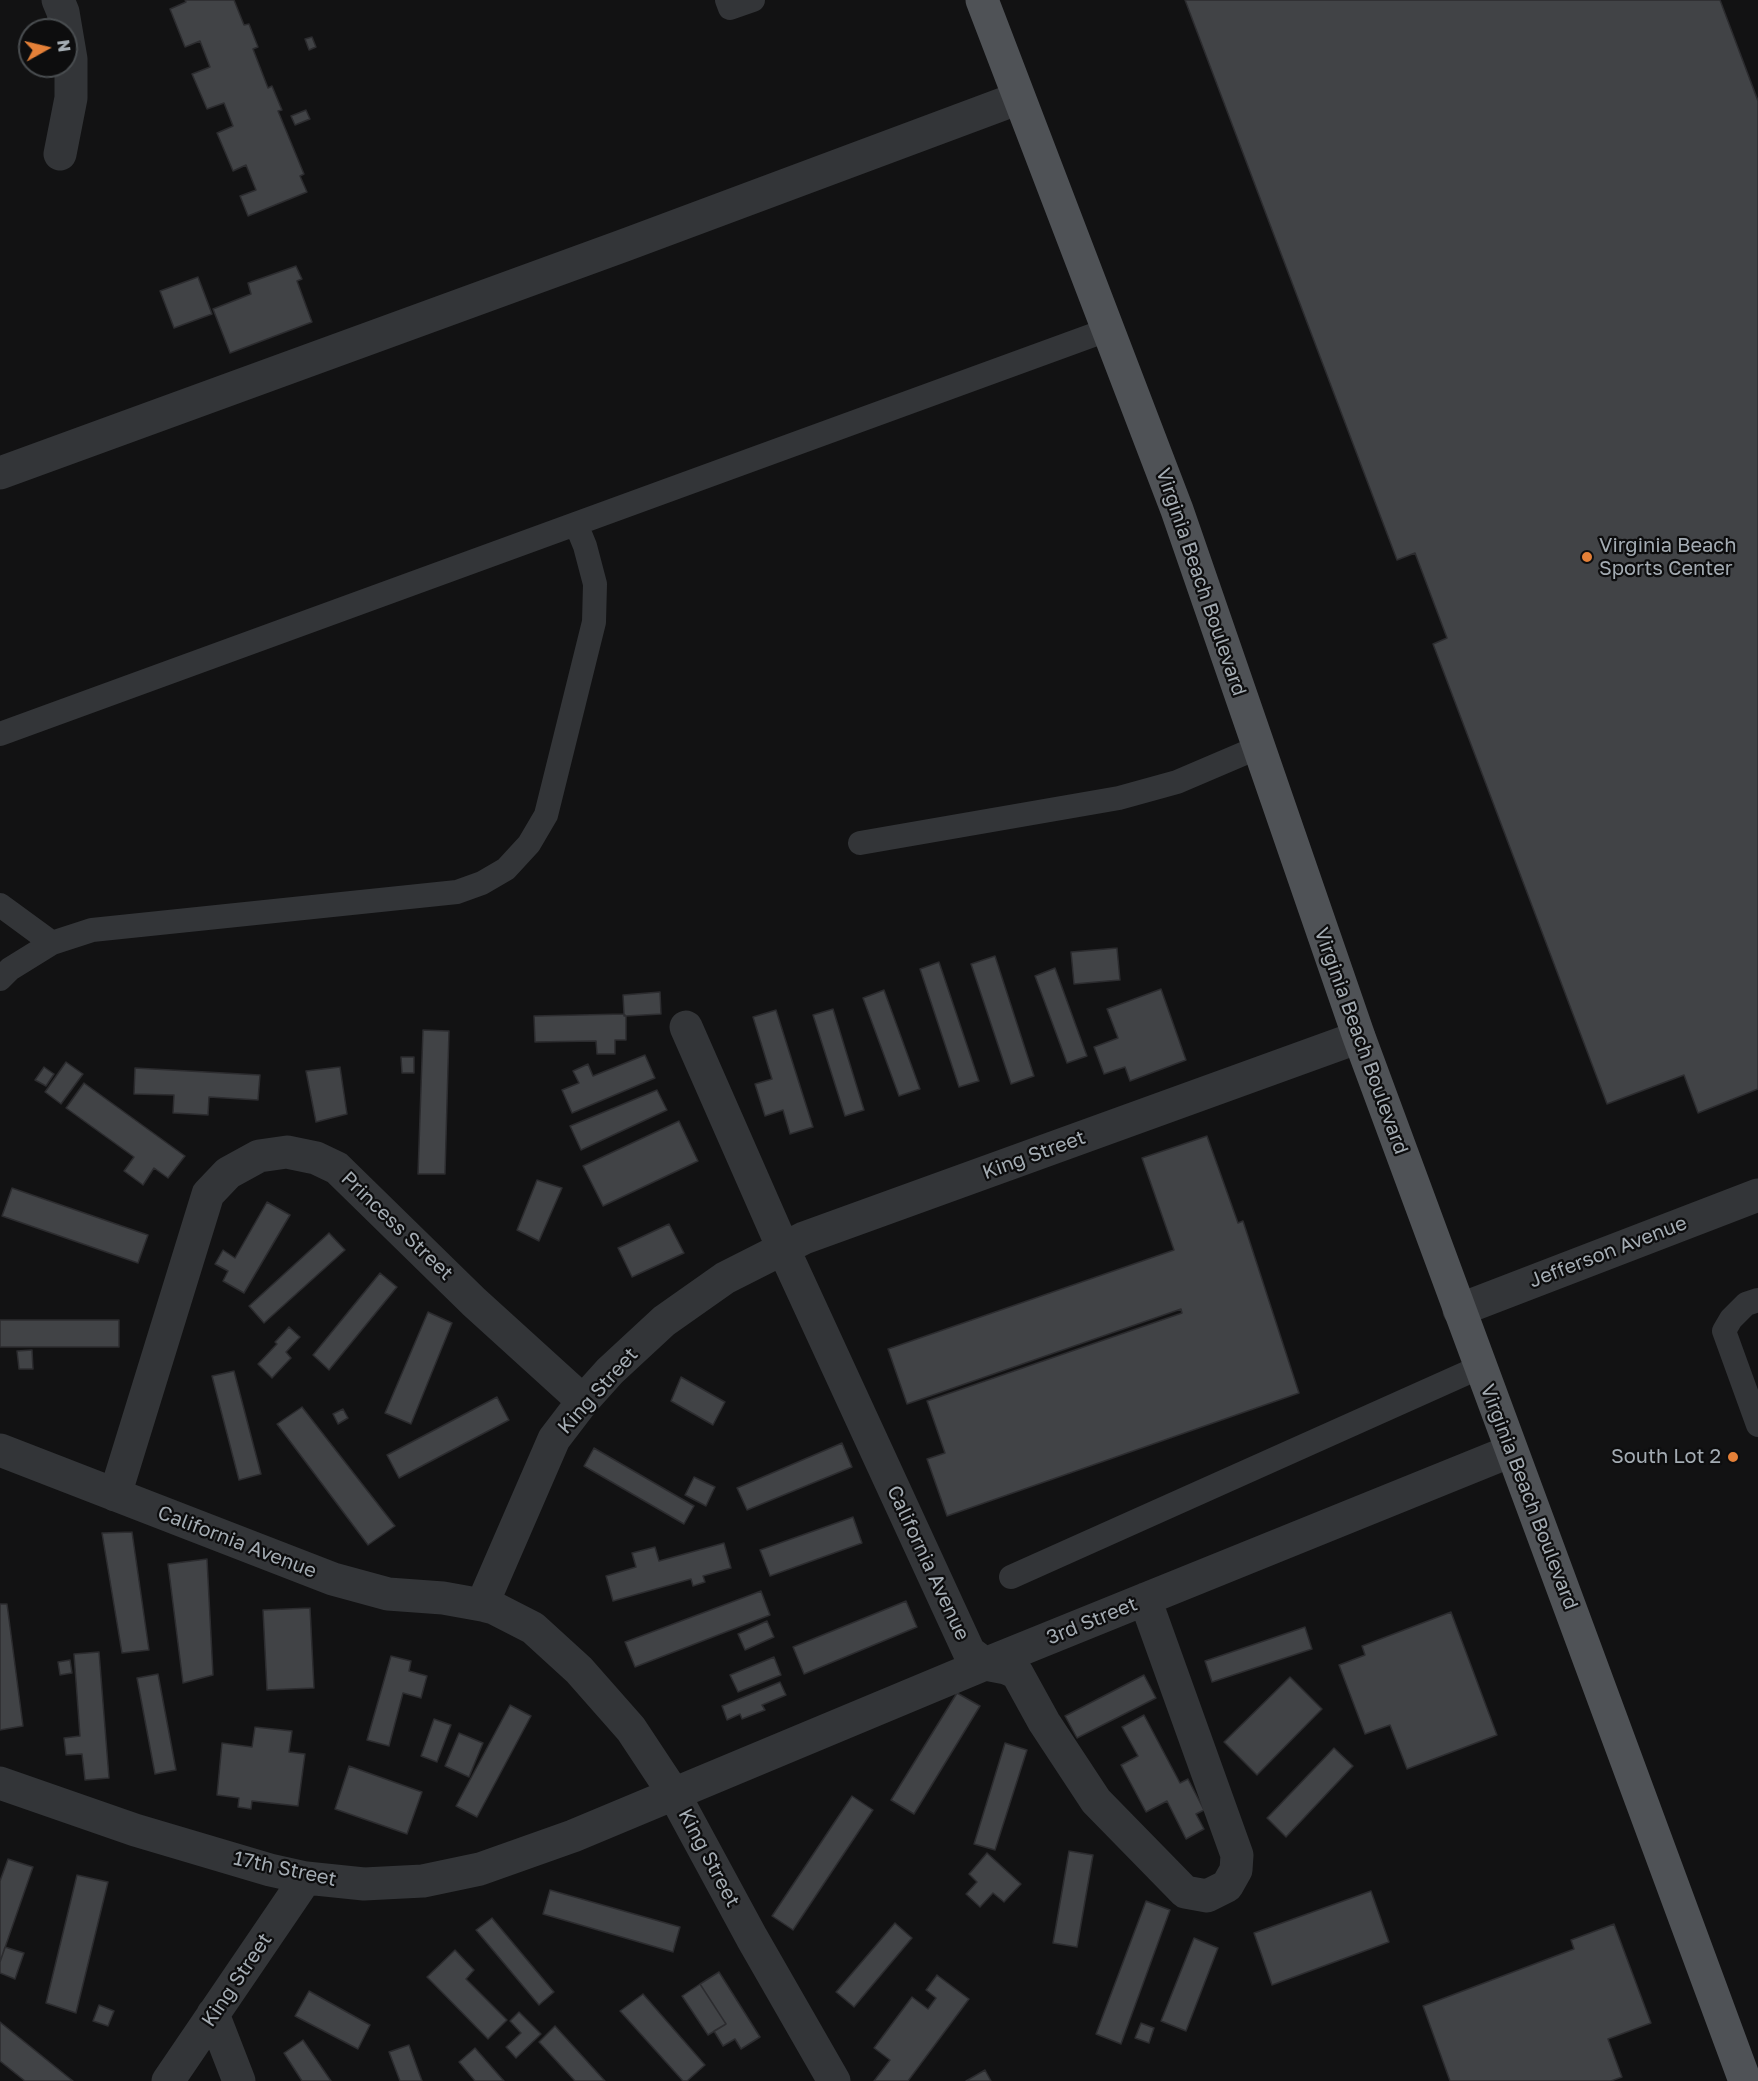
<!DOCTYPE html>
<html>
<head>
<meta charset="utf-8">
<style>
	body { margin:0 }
	#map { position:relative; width:1758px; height:2081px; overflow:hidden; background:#121213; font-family:"Golos Text",sans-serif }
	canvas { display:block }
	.north { position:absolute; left:18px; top:18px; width:60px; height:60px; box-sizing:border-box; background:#0d0d0e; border:2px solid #494d50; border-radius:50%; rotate:82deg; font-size:16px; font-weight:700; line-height:24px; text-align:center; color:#a4acb3 }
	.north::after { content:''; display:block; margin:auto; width:21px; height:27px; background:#e48038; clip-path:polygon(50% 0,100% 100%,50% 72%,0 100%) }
</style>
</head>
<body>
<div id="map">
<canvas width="1758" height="2081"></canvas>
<div class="north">N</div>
</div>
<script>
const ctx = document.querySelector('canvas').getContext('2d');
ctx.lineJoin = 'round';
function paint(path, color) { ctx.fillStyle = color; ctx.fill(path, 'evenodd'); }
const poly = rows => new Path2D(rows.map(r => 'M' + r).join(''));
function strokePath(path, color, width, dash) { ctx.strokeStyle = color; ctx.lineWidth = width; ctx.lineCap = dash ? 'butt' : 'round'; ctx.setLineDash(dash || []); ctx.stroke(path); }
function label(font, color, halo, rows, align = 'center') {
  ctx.font = font + ' "Golos Text",sans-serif'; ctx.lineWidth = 4.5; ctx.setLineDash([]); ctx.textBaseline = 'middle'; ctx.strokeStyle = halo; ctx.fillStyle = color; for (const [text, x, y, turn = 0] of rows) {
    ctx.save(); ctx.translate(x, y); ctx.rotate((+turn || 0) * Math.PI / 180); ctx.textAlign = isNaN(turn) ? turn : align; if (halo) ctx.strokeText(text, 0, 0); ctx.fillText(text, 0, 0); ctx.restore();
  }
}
const building = poly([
	[185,0,234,0,244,25,249,24,258,47,253,49,268,88,272,86,282,110,278,111,304,174,300,176,307,192,248,216,240,196,256,190,246,165,233,171,217,133,233,126,224,103,207,109,192,74,210,67,200,41,185,47,170,9,186,2,185,0],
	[1185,0,1720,0,1758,101,1758,1089,1698,1113,1684,1075,1607,1104,1433,644,1447,638,1415,553,1397,560,1185,0],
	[312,37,316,47,309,50,305,39,312,37],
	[306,110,310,119,295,125,291,116,306,110],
	[296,266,302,279,297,281,312,322,230,353,213,309,251,294,248,283,296,266],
	[198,277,212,314,174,328,160,291,198,277],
	[1117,948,1120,980,1074,984,1071,952,1117,948],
	[995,956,1034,1076,1011,1084,971,964,995,956],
	[939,962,979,1081,959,1087,920,969,939,962],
	[1055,968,1087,1056,1067,1063,1035,976,1055,968],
	[1161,989,1186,1060,1130,1081,1125,1067,1104,1074,1094,1047,1118,1038,1107,1009,1161,989],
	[884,990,920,1089,899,1096,863,998,884,990],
	[660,992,661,1014,626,1016,624,1014,623,995,660,992],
	[833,1009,864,1110,845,1116,813,1015,833,1009],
	[776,1010,813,1127,790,1134,783,1110,765,1116,755,1084,772,1079,753,1017,776,1010],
	[624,1014,624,1016,626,1016,626,1040,615,1040,615,1054,597,1054,596,1041,535,1042,534,1016,624,1014],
	[423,1030,449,1031,445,1174,418,1174,423,1030],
	[645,1055,655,1078,572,1113,562,1090,579,1083,573,1071,588,1064,593,1076,645,1055],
	[401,1057,414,1057,414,1073,402,1073,401,1057],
	[66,1062,83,1074,61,1104,45,1092,66,1062],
	[44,1067,54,1074,46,1086,35,1080,44,1067],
	[340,1067,347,1114,316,1122,306,1071,340,1067],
	[135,1068,260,1075,258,1100,209,1097,208,1115,173,1113,174,1095,134,1094,135,1068],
	[84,1083,185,1156,168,1178,154,1168,143,1185,124,1171,134,1157,66,1108,84,1083],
	[657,1090,667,1110,581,1150,570,1126,657,1090],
	[679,1121,698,1161,603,1206,583,1166,679,1121],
	[1207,1136,1238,1223,1243,1221,1299,1393,947,1516,927,1459,945,1453,927,1401,1182,1313,1181,1309,907,1404,888,1349,1174,1250,1142,1158,1207,1136],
	[537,1180,562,1188,539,1241,517,1230,537,1180],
	[12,1188,148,1235,138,1263,2,1216,12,1188],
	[267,1202,290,1215,244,1293,223,1281,228,1271,215,1264,223,1250,235,1258,267,1202],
	[669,1224,684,1253,632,1277,618,1248,669,1224],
	[329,1233,345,1250,264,1323,249,1306,329,1233],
	[380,1273,397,1287,329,1370,313,1355,380,1273],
	[428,1312,452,1323,411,1424,385,1413,428,1312],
	[0,1320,119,1320,119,1347,0,1347,0,1320],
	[289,1327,300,1337,286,1352,291,1358,272,1378,258,1364,277,1344,275,1342,289,1327],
	[32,1350,33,1369,19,1369,17,1351,32,1350],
	[234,1371,261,1474,239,1480,212,1376,234,1371],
	[681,1377,725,1402,713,1425,671,1401,681,1377],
	[497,1397,509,1420,399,1478,387,1455,497,1397],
	[302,1407,395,1526,368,1545,277,1424,302,1407],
	[343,1409,348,1418,338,1424,333,1414,343,1409],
	[842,1443,852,1467,747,1510,737,1488,842,1443],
	[594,1448,694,1506,684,1524,584,1466,594,1448],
	[694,1477,715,1487,706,1506,685,1495,694,1477],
	[853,1517,862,1543,770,1576,760,1550,853,1517],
	[132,1532,149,1650,122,1653,102,1533,132,1532],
	[724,1543,731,1568,703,1576,705,1582,693,1586,691,1579,613,1601,606,1576,636,1567,632,1553,655,1547,659,1561,724,1543],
	[207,1559,213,1675,183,1683,168,1564,207,1559],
	[761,1591,770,1615,635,1667,625,1642,761,1591],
	[906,1601,917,1627,804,1674,793,1647,906,1601],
	[0,1604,7,1604,23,1726,0,1730,0,1604],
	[310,1608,314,1688,267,1690,263,1610,310,1608],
	[1451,1612,1497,1735,1407,1769,1390,1725,1365,1734,1339,1665,1365,1655,1362,1646,1451,1612],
	[767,1621,774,1637,745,1650,738,1634,767,1621],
	[1305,1627,1312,1649,1212,1682,1205,1661,1305,1627],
	[99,1652,109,1778,85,1780,82,1754,66,1755,64,1738,80,1736,74,1654,99,1652],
	[391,1656,411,1661,409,1671,427,1676,421,1698,403,1693,389,1746,367,1740,391,1656],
	[774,1657,781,1675,738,1692,730,1675,774,1657],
	[70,1660,72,1673,60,1675,58,1662,70,1660],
	[158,1674,176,1770,155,1774,137,1678,158,1674],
	[1144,1675,1156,1698,1077,1738,1065,1716,1144,1675],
	[1290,1677,1322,1709,1257,1775,1224,1742,1290,1677],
	[780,1682,786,1695,762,1705,765,1710,742,1719,740,1714,727,1720,722,1706,780,1682],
	[957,1693,980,1706,914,1814,891,1800,957,1693],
	[510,1705,531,1716,477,1817,456,1806,510,1705],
	[1144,1715,1180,1783,1188,1779,1204,1810,1196,1814,1204,1829,1186,1839,1167,1801,1146,1812,1121,1765,1138,1756,1122,1727,1144,1715],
	[434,1719,451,1725,437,1762,421,1756,434,1719],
	[255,1727,292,1731,289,1752,305,1754,298,1806,252,1801,251,1809,238,1807,239,1798,217,1795,222,1743,252,1747,255,1727],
	[459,1733,483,1743,469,1777,445,1766,459,1733],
	[1005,1743,1027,1750,995,1850,974,1844,1005,1743],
	[1334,1748,1353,1766,1286,1837,1267,1818,1334,1748],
	[349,1766,422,1792,407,1834,335,1809,349,1766],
	[852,1796,873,1810,793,1930,772,1916,852,1796],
	[1069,1851,1093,1855,1077,1947,1053,1943,1069,1851],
	[987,1853,1021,1884,1004,1902,993,1893,980,1907,966,1894,977,1882,969,1874,987,1853],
	[8,1859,33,1867,0,1962,0,1881,8,1859],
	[77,1875,108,1882,76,2013,46,2003,77,1875],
	[550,1890,680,1927,673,1952,543,1914,550,1890],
	[1371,1891,1389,1942,1272,1985,1254,1933,1371,1891],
	[1146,1901,1170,1910,1121,2044,1096,2034,1146,1901],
	[492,1918,554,1992,539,2005,476,1930,492,1918],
	[895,1923,912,1938,854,2007,836,1992,895,1923],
	[1614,1924,1651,2023,1608,2039,1622,2077,1611,2081,1450,2081,1423,2006,1574,1949,1571,1940,1614,1924],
	[1194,1938,1218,1948,1186,2031,1161,2021,1194,1938],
	[5,1947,24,1953,15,1979,0,1973,0,1962,5,1947],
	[455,1950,474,1970,466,1979,507,2020,488,2039,427,1977,455,1950],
	[719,1972,760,2037,741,2049,735,2039,723,2046,714,2031,726,2024,700,1984,719,1972],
	[937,1975,969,1999,908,2081,874,2081,890,2060,874,2048,912,1997,928,2009,936,1998,926,1990,937,1975],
	[700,1984,726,2024,708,2035,682,1996,700,1984],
	[309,1991,370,2025,358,2049,295,2016,309,1991],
	[643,1994,705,2065,687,2081,683,2081,620,2011,643,1994],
	[99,2005,114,2011,108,2026,93,2021,99,2005],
	[519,2012,541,2034,516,2058,506,2047,521,2033,510,2021,519,2012],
	[0,2022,73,2081,25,2081,0,2061,0,2022],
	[1141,2023,1154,2028,1149,2043,1135,2038,1141,2023],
	[555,2026,605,2081,575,2081,539,2042,555,2026],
	[303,2040,331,2081,302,2081,284,2053,303,2040],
	[409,2045,422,2081,400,2081,389,2052,409,2045],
	[475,2048,504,2081,475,2081,459,2062,475,2048],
	[985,2070,991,2081,966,2081,985,2070]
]);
paint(building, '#414346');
strokePath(building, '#2c2c2f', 1.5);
strokePath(poly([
	[727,0,730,8,753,0],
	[0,734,1107,330],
	[860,843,1119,798,1177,782,1259,747],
	[0,905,52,943,92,930,457,892,482,883,506,869,529,844,546,815,594,622,595,584,585,546,576,524],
	[0,979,10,969,52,943],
	[1758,1300,1746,1304,1731,1319,1724,1331,1758,1425],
	[1011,1577,1480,1367]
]), '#333538', 24);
strokePath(poly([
	[58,0,63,12,71,59,71,98,60,154],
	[0,473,625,245,1019,98],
	[686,1027,783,1248,969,1652,985,1664,1006,1668,1017,1673,1044,1722,1096,1801,1185,1892,1207,1896,1227,1886,1236,1870,1237,1855,1145,1599],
	[1459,1310,1758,1195],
	[0,1450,333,1579,388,1594,443,1598,482,1605,494,1608,533,1628,579,1670,631,1729,674,1794,752,1938,834,2081],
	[115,1495,208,1194,228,1173,259,1156,287,1152,316,1158,337,1168,474,1302,583,1401],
	[482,1605,554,1439,583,1401,610,1371,664,1321,725,1278,804,1238,1359,1037],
	[0,1783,135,1830,270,1870,306,1878,364,1884,423,1881,480,1869,573,1836,985,1664,1511,1451],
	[213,2014,239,2081],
	[168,2081,306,1878]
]), '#333538', 33);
strokePath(poly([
	[982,0,1177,510,1359,1037,1745,2081]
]), '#4f5256', 33);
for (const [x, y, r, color] of [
	[1587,557,6,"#e48038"],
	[1733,1457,6,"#e48038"]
]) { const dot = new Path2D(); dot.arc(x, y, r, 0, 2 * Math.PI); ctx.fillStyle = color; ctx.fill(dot); strokePath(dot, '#0d0d0e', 2); }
label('20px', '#a4acb3', '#0d0d0e', [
	["Virginia Beach",1599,546],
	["Sports Center",1599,569],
	["South Lot 2",1721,1457,"right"]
], 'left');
label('20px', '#a4acb3', '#0d0d0e', [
	["Virginia Beach Boulevard",1201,582,71],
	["Virginia Beach Boulevard",1361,1041,70],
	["King Street",1034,1155,-20],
	["Princess Street",397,1226,44],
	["Jefferson Avenue",1608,1252,-21],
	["King Street",598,1391,-48],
	["Virginia Beach Boulevard",1529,1497,69],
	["California Avenue",237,1542,21],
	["California Avenue",928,1563,65],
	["3rd Street",1092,1621,-22],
	["King Street",709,1858,62],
	["17th Street",285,1869,12],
	["King Street",237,1980,-56]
]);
</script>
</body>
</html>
